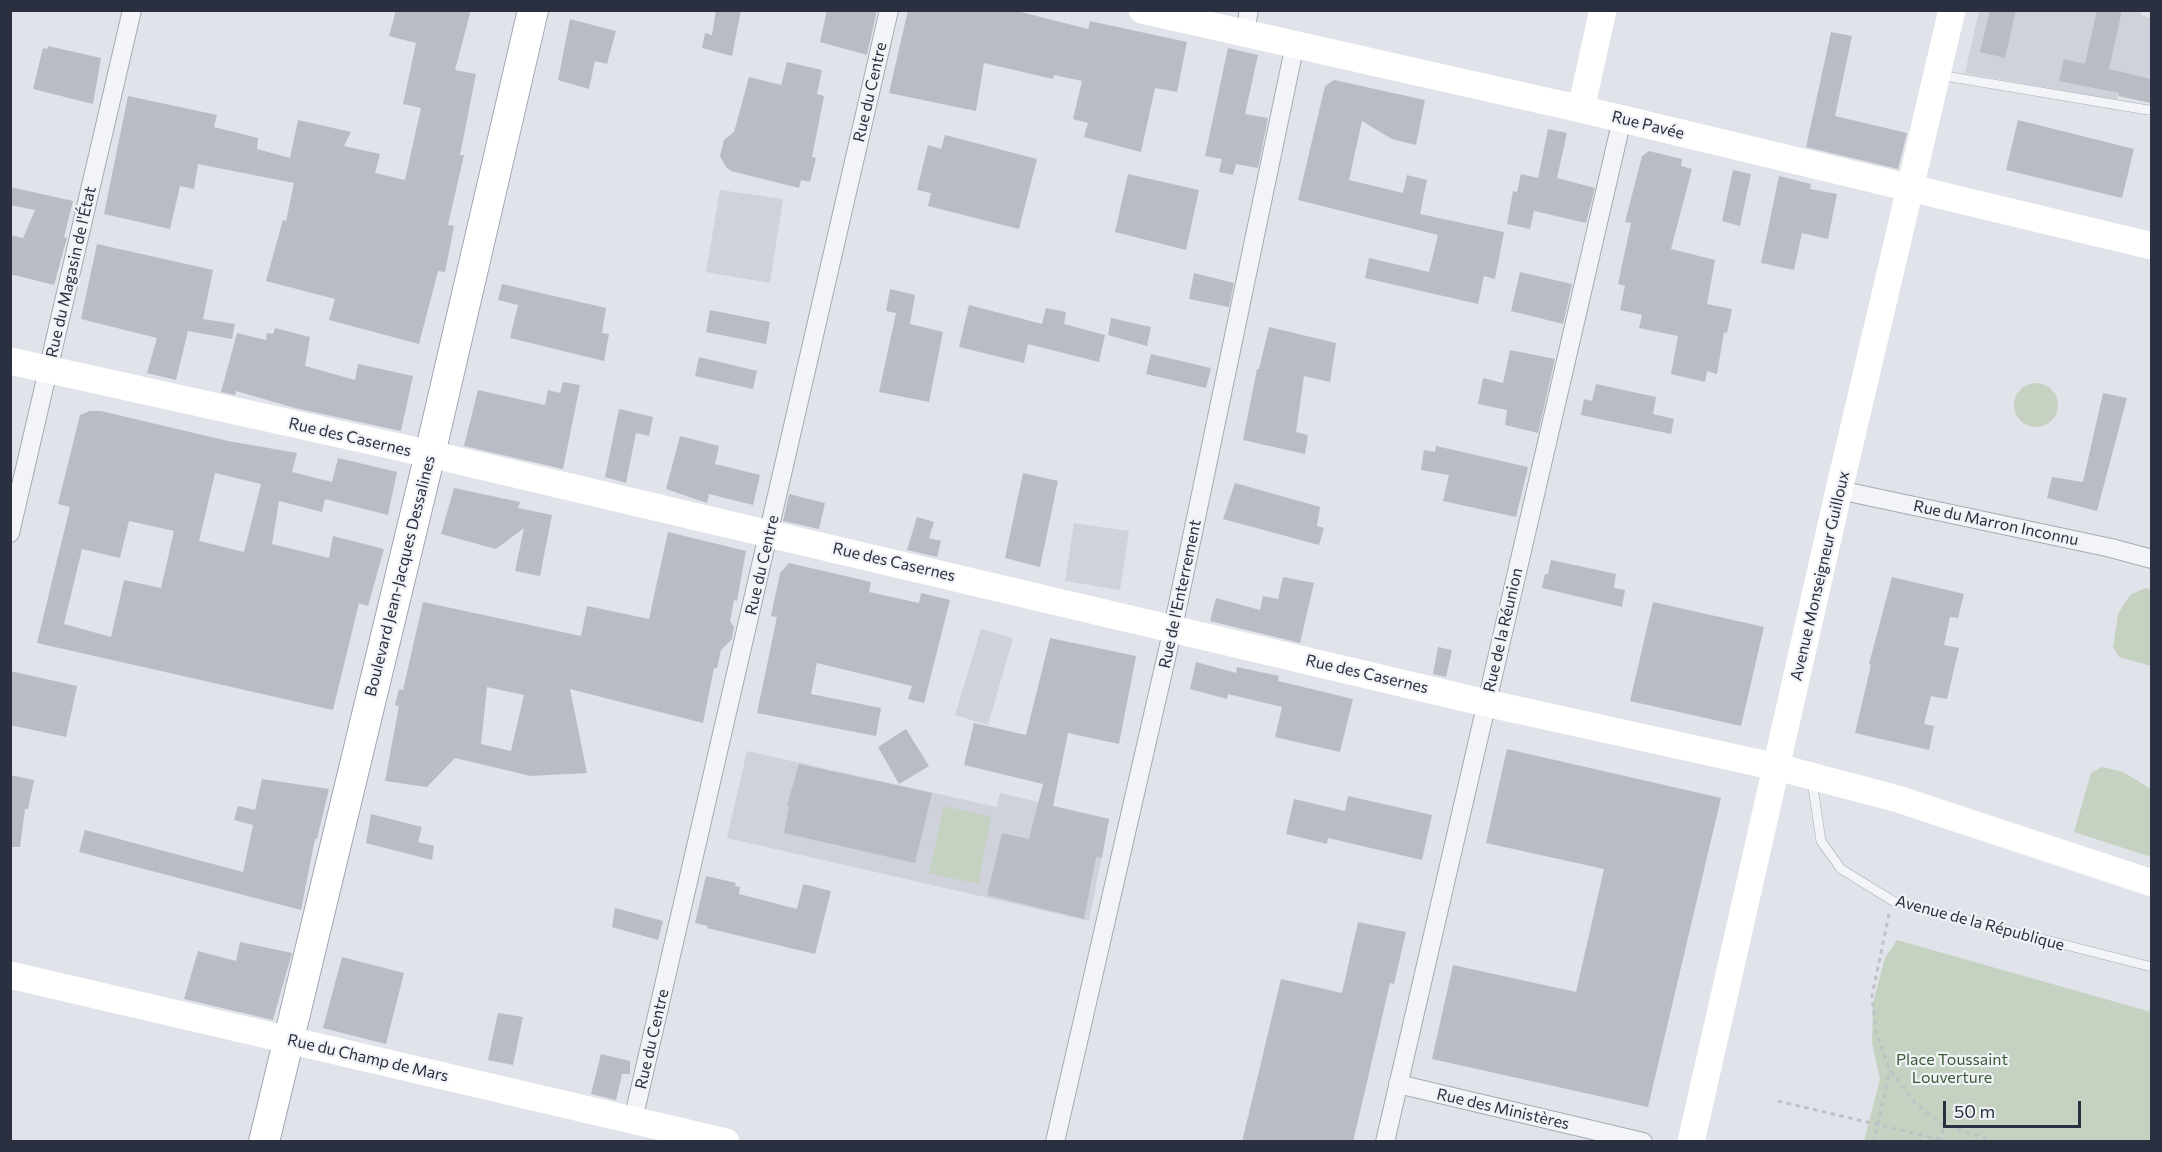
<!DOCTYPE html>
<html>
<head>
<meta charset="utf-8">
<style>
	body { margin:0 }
	#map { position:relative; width:2162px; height:1152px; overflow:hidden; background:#e0e3e9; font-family:Commissioner,sans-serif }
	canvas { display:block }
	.frame { position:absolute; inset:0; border:12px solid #2a3040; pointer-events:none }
	.scale { position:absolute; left:1943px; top:1101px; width:138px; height:27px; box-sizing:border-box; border:3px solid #2a3040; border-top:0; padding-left:8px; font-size:18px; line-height:21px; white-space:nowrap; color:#2a3040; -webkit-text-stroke:4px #f0f2f6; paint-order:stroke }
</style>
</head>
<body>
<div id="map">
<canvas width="2162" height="1152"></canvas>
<div class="frame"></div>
<div class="scale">50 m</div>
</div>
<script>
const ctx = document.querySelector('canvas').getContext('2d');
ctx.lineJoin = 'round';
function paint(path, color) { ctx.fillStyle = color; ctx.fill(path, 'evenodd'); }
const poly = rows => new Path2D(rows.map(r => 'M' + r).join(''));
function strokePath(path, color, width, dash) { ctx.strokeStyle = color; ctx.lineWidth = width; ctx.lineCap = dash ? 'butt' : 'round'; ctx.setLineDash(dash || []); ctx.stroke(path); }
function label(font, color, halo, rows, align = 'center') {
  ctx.font = font + ' Commissioner,sans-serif'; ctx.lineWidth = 4.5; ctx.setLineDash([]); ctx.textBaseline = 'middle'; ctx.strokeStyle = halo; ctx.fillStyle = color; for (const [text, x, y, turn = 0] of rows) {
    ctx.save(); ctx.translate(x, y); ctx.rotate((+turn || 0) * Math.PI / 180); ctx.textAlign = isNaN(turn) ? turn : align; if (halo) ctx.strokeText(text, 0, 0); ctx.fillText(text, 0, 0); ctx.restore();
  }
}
paint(poly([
	[2142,10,2141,15,2151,18,2151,103,2119,96,2117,100,1965,73,1979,11],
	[720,190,783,199,770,283,706,272],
	[1074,523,1129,531,1120,590,1065,581],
	[981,629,1013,638,988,725,955,715],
	[747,751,997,807,1000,793,1109,819,1089,921,727,838]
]), '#cfd2db');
paint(poly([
	'2014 405a22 22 0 1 1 44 0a22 22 0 1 1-44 0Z',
	[2145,588,2151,589,2151,666,2119,657,2113,647,2118,614,2130,595],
	[2102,767,2123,772,2151,789,2151,857,2074,832,2091,773],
	[944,806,991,817,978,884,929,873],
	[1897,940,2151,1012,2151,1141,1932,1142,1924,1138,1926,1141,1864,1141,1880,1079,1872,1043,1873,1003,1885,958]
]), '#c5d2c2');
paint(poly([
	[396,10,471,10,455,70,476,74,460,155,464,155,448,225,454,226,445,272,438,271,419,344,329,320,335,299,266,281,283,220,286,221,294,183,198,164,194,189,180,186,170,229,104,214,128,96,217,115,214,127,258,138,257,149,290,158,298,120,351,132,344,146,380,154,375,173,405,180,421,108,403,104,416,43,389,36],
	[716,10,741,10,732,56,702,48,705,33,712,35],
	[827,10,877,10,867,55,820,42],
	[908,10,1013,10,1088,29,1090,21,1187,42,1177,92,1155,88,1141,152,1084,137,1088,123,1073,119,1082,81,1054,75,1053,79,984,63,976,111,889,93],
	[1990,10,2016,10,2005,58,1980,52],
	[2097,10,2122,10,2109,69,2151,79,2151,103,2119,96,2119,93,2059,81,2064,59,2085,64],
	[570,19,616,31,607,64,595,61,589,89,558,80],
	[1831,32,1852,36,1835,116,1907,133,1898,169,1806,147],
	[48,46,101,58,93,104,33,89,43,48,47,49],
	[1228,48,1258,55,1245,114,1268,118,1258,168,1236,164,1233,175,1219,172,1222,159,1205,156],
	[787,62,822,70,817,94,824,96,812,157,816,158,810,182,801,180,799,188,731,171,726,167,720,156,724,140,734,132,749,77,781,85],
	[1334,80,1425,100,1416,145,1392,139,1362,121,1349,180,1403,193,1407,175,1427,180,1420,214,1504,232,1495,279,1484,276,1478,304,1365,278,1369,258,1429,272,1438,235,1298,200,1325,86],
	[2018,120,2134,149,2122,198,2006,170],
	[1548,129,1567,133,1557,178,1595,188,1586,223,1534,211,1530,229,1507,224,1513,191,1517,192,1521,174,1538,178],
	[945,135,1037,159,1019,229,928,206,931,193,917,190,928,145,941,149],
	[1649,151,1682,159,1681,166,1692,169,1671,249,1715,260,1707,304,1732,309,1727,333,1724,332,1717,374,1707,371,1705,382,1671,374,1678,336,1639,328,1642,315,1620,310,1625,286,1618,284,1631,223,1625,222,1642,156],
	[1733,170,1751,174,1740,226,1722,221],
	[1128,174,1199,190,1186,250,1115,232],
	[1779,176,1811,184,1810,189,1837,194,1828,239,1802,233,1794,270,1761,263],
	[10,187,73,201,64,237,67,238,54,285,10,274,10,235,23,238,35,210,10,205],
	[97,244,213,270,203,319,235,324,232,339,188,331,176,380,147,373,157,338,81,319],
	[1520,272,1572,284,1563,324,1511,311],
	[1194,273,1234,283,1229,307,1189,299],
	[502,284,606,308,602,333,609,334,604,361,510,338,518,305,498,300],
	[890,289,915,295,910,324,943,332,929,402,879,392,896,313,886,311],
	[969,305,1042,324,1046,308,1066,312,1064,324,1105,335,1099,362,1028,344,1024,363,959,347],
	[710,310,770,322,766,344,706,332],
	[1111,318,1151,327,1147,346,1108,335],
	[1269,327,1336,343,1330,382,1304,376,1296,432,1308,435,1305,454,1243,440,1257,369,1259,369],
	[275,328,310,337,305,366,355,380,358,364,413,376,401,431,295,408,236,391,235,395,221,392,237,333,266,340,267,333,273,334],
	[1510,350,1555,359,1538,433,1505,425,1507,410,1478,404,1483,378,1503,383],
	[1151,354,1211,368,1206,388,1146,374],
	[699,357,757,371,753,389,695,376],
	[563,382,580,385,563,469,464,446,478,390,545,405,548,390,560,393],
	[1596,384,1656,397,1653,414,1674,419,1671,434,1581,415,1584,399,1592,401],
	[2103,393,2127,398,2097,511,2047,498,2052,477,2083,482],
	[619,409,653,417,649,436,636,433,626,483,605,477],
	[90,411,101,411,228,441,297,453,292,472,332,482,338,458,397,472,388,515,325,499,322,512,279,501,272,544,329,558,333,536,384,549,368,606,359,603,333,710,37,643,70,507,58,504,80,415],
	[215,473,261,484,244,552,199,541],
	[129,521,174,531,161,588,124,580,111,637,64,624,82,549,120,558],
	[680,436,719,446,715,464,760,475,753,505,709,494,707,503,666,489],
	[1436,446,1528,467,1516,517,1443,501,1449,475,1421,470,1424,450,1435,452],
	[1023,473,1058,481,1040,567,1005,558],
	[1235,483,1320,507,1317,526,1324,528,1319,545,1223,519],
	[454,488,520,502,518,508,552,515,540,576,515,571,524,528,496,549,441,534],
	[789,494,825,503,819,529,783,521],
	[917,517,934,522,929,538,941,541,937,557,907,550],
	[668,532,746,551,737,601,734,600,730,621,734,627,732,639,721,650,717,668,714,668,703,723,570,689,587,773,531,776,455,758,427,787,385,781,399,706,395,705,399,689,403,690,423,602,581,636,587,606,649,619],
	[487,687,524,695,511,751,481,744],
	[1551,560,1616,574,1614,588,1625,590,1622,607,1542,588,1545,574,1548,574],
	[789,563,871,582,869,592,919,603,921,593,950,600,924,703,908,699,912,686,817,663,811,694,881,708,876,736,757,713,777,617,771,616,780,573],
	[1283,577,1314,583,1300,643,1210,621,1216,598,1260,610,1263,596,1278,599],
	[1892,577,1964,594,1958,618,1950,617,1944,645,1959,648,1947,699,1931,696,1924,724,1934,726,1929,750,1855,733,1871,665,1869,664],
	[1653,602,1764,627,1741,726,1630,701],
	[1050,638,1136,656,1119,744,1068,733,1053,806,1109,819,1102,858,1096,857,1084,919,987,895,1002,833,1029,839,1043,784,964,765,974,723,1026,735],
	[1438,647,1452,650,1446,677,1433,674],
	[1196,662,1236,673,1237,667,1279,676,1278,681,1353,699,1340,752,1275,737,1282,707,1228,694,1227,699,1190,689],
	[10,671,77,686,66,737,10,725],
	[906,729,929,766,899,784,878,747],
	[1507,749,1721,798,1648,1107,1432,1059,1453,965,1576,992,1604,869,1486,843],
	[799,764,932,793,915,863,784,833,789,806,787,805],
	[10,775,34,780,28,809,25,809,20,847,10,847],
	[262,779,329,789,317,839,315,839,301,910,79,852,85,830,243,872,253,825,234,820,238,806,255,810],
	[1348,796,1432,815,1422,860,1328,838,1327,844,1286,834,1294,799,1345,811],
	[371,814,422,827,418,842,434,846,432,860,366,843],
	[706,876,736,883,735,886,740,887,739,894,797,909,803,884,831,891,815,954,707,928,708,926,695,923],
	[615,908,663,921,658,940,612,927],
	[1358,922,1406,932,1394,984,1390,983,1353,1142,1242,1142,1281,979,1342,993],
	[240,942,292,953,273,1020,184,999,198,951,236,961],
	[342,957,404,973,386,1044,323,1028],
	[498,1013,523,1017,513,1065,488,1060],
	[601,1054,630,1061,630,1074,622,1074,616,1100,591,1094]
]), '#b8bcc5');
const lane = poly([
	[1939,75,2148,110],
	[1812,781,1821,841,1841,869,1893,901,2152,967]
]);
const street = poly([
	[1245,32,1249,10],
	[1839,490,2111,548,2152,559],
	[10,533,132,10],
	[1398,1084,1643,1142],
	[633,1120,889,10],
	[1055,1142,1173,628,1295,44],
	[1385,1142,1622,119]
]);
const primary = poly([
	[264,1142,430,454,533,10]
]);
strokePath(lane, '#a6aab3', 10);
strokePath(street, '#a6aab3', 20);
strokePath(primary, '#a0a7b4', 32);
strokePath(poly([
	[1889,914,1872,996,1876,1033,1890,1070,1916,1104,1944,1125,1997,1142],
	[1778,1101,1951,1142],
	[1874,1142,1890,1070],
	[1940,1142,1944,1125]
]), '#bfc1c7', 3, [4.5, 4.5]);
strokePath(lane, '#f3f4f7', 9);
strokePath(street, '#f3f4f7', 18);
strokePath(poly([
	[1142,10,1581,109,2152,246],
	[1581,109,1603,10],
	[10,361,430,454,1486,703,1777,767,1898,799,2152,883],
	[10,975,726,1142],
	[1691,1142,1839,490,1952,10]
]), '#fff', 27);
strokePath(primary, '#fff', 30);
label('16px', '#2a3040', '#f0f2f6', [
	["Rue du Centre",870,92,-77],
	["Rue Pavée",1648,125,14],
	["Rue du Magasin de l'État",71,272,-77],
	["Rue des Casernes",350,437,13],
	["Rue du Marron Inconnu",1996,523,12],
	["Rue des Casernes",894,562,13],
	["Rue du Centre",762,565,-77],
	["Boulevard Jean-Jacques Dessalines",400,576,-76],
	["Avenue Monseigneur Guilloux",1820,576,-77],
	["Rue de l'Enterrement",1180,594,-78],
	["Rue de la Réunion",1503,630,-77],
	["Rue des Casernes",1367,674,13],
	["Avenue de la République",1980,923,15],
	["Rue du Centre",652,1039,-77],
	["Rue du Champ de Mars",368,1058,13],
	["Rue des Ministères",1503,1109,13]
]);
label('16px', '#3c5b37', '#f0f2f6', [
	["Place Toussaint",1952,1060],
	["Louverture",1952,1078]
]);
</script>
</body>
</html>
